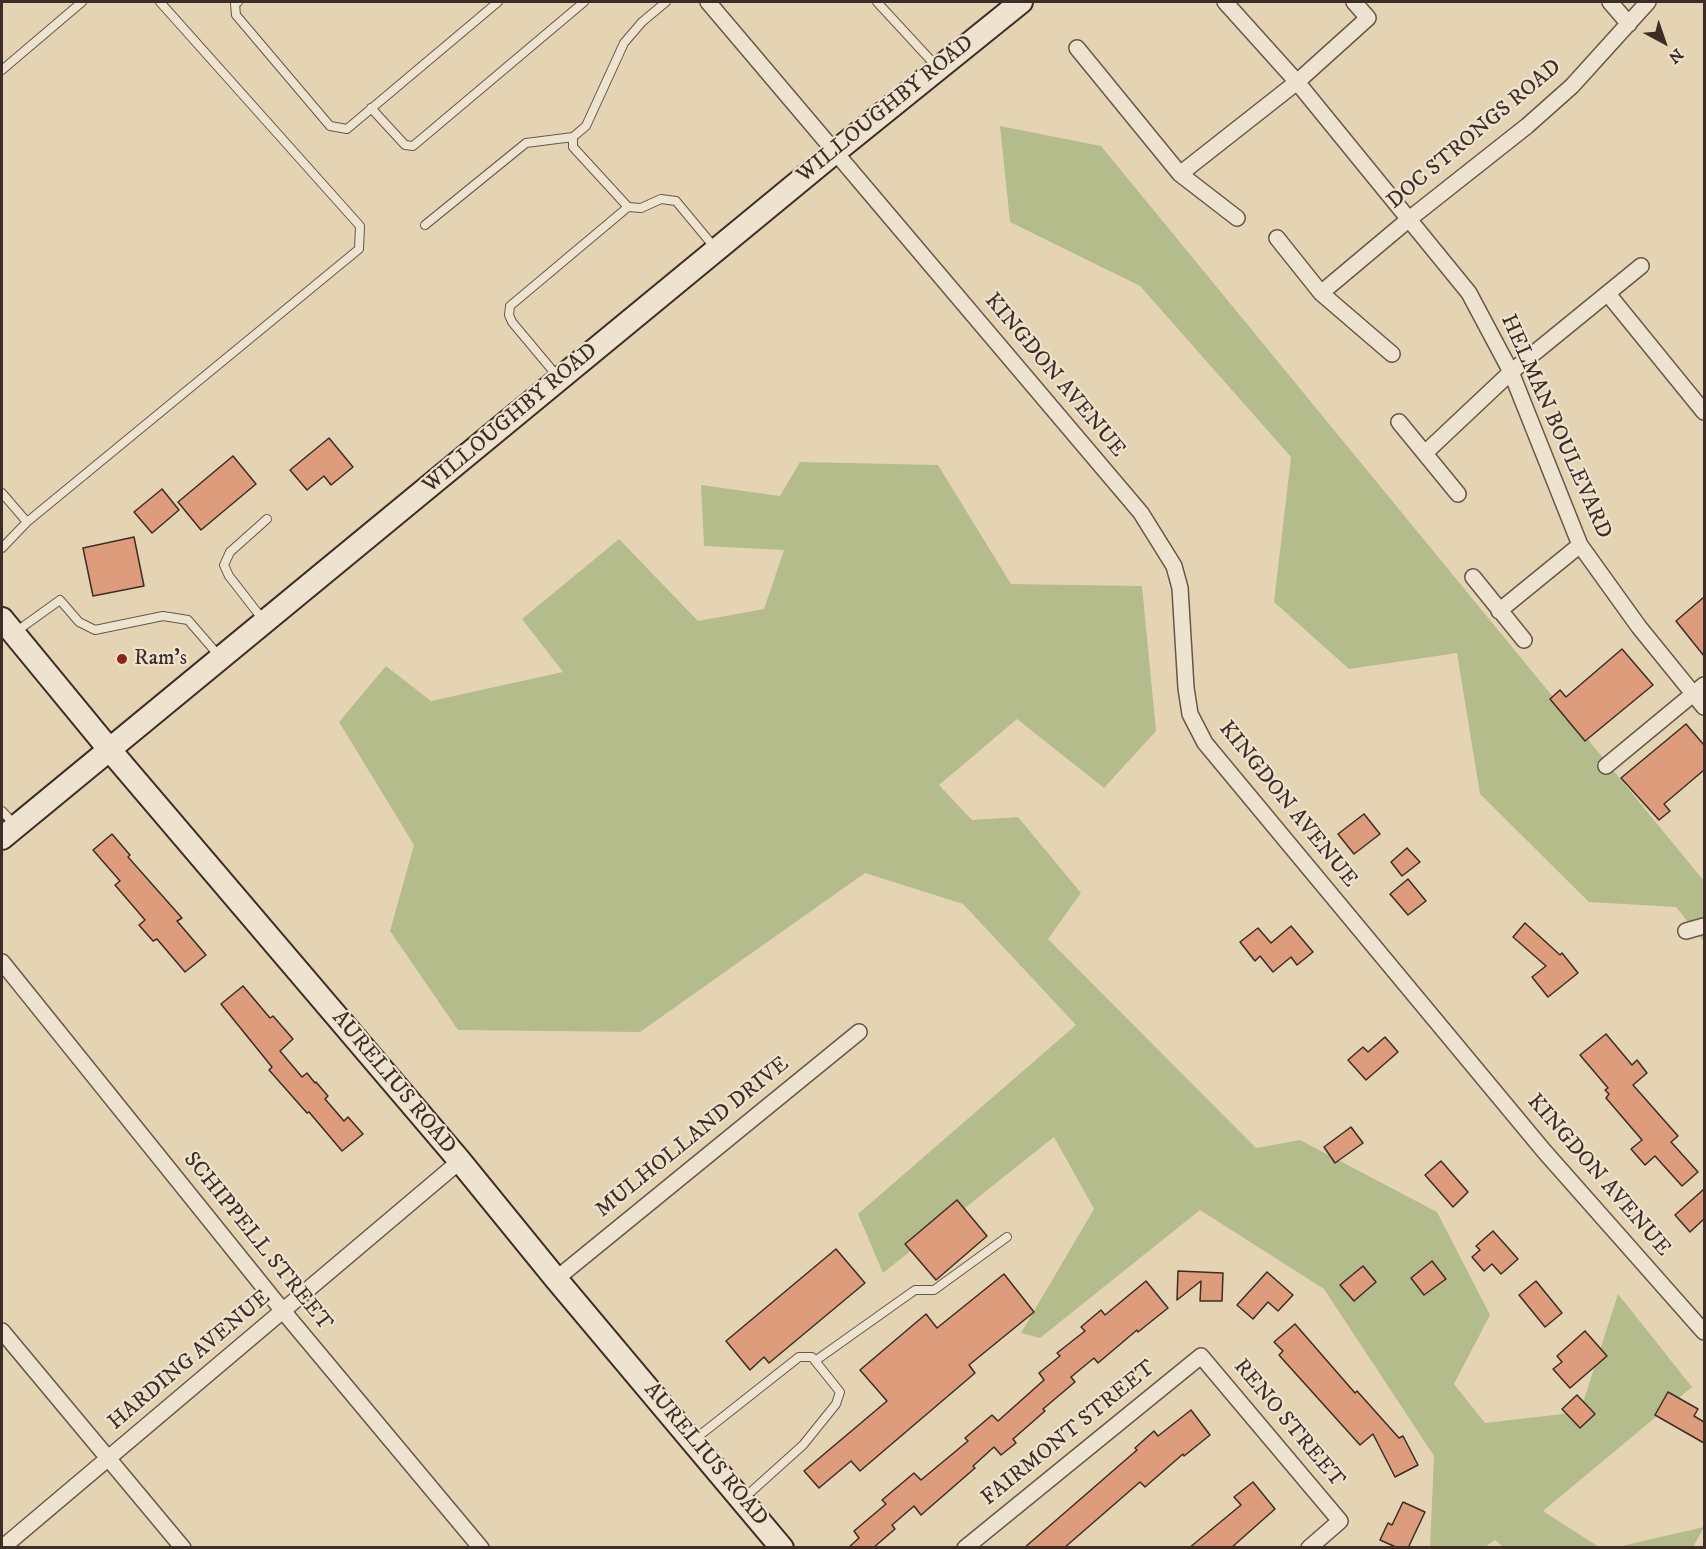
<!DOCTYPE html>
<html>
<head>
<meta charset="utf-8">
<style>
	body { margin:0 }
	#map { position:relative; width:1706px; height:1549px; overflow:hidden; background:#e5d4b4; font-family:"IM FELL DW Pica",serif }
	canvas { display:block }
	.frame { position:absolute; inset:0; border:3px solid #3e2c26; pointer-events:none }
	.north { position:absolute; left:1634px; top:12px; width:60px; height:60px; -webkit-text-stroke:4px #eee3ce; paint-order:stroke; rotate:140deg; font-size:16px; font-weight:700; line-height:24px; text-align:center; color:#3e2c26 }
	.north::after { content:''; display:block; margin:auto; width:21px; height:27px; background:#3e2c26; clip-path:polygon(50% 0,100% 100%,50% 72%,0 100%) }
</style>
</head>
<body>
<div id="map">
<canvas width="1706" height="1549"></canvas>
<div class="frame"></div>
<div class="north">N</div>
</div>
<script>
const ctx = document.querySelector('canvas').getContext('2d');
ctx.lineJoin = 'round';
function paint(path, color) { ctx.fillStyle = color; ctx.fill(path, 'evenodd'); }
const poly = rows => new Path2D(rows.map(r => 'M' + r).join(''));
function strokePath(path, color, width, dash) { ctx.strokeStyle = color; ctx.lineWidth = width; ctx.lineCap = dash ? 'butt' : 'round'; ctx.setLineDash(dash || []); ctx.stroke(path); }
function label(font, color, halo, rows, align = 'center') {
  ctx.font = font + ' "IM FELL DW Pica",serif'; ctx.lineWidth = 4.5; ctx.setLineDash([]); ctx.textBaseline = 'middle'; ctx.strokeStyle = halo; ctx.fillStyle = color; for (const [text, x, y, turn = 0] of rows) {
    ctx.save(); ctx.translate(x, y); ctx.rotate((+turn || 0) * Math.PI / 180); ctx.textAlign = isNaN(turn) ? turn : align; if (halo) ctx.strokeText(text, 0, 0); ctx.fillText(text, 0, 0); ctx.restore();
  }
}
paint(poly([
	[1000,126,1101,146,1704,881,1704,942,1676,907,1589,902,1480,794,1457,653,1349,669,1274,602,1291,457,1140,286,1010,222],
	[800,462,938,465,1011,584,1142,586,1156,731,1104,788,1017,719,939,785,972,820,1018,817,1081,893,1048,939,1256,1148,1300,1140,1437,1212,1490,1315,1454,1384,1485,1423,1580,1412,1618,1294,1692,1387,1543,1511,1599,1547,1503,1547,1495,1540,1485,1547,1430,1547,1434,1456,1324,1289,1200,1210,1040,1338,1021,1333,1094,1209,1054,1137,883,1273,858,1214,1076,1025,963,904,865,873,640,1032,458,1030,390,931,414,845,339,722,386,666,431,701,563,672,522,619,619,539,698,621,764,609,784,550,704,546,701,485,780,496],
	[1704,1527,1693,1547,1617,1547]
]), '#b5bc8c');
const building = poly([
	[329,438,353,467,331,485,324,476,307,490,290,470,329,438],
	[233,456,256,484,201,530,178,502,233,456],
	[162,489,179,510,152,533,134,512,162,489],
	[134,537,144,586,93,596,83,548,134,537],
	[1704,597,1704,656,1676,621,1704,597],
	[1622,649,1653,685,1585,741,1550,699,1560,690,1566,697,1622,649],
	[1686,724,1704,745,1704,770,1664,804,1670,811,1659,820,1621,778,1686,724],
	[1364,814,1380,834,1354,854,1338,834,1364,814],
	[112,834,130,855,128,857,182,918,177,921,206,955,185,972,157,939,153,941,139,925,145,920,115,885,120,881,93,850,112,834],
	[1407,848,1420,862,1402,876,1391,862,1407,848],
	[1408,879,1426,901,1408,915,1390,894,1408,879],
	[1525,923,1560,955,1562,953,1578,973,1548,997,1532,977,1546,966,1513,937,1525,923],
	[1291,926,1313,952,1297,965,1291,957,1273,972,1260,956,1255,961,1240,942,1258,928,1271,943,1291,926],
	[243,986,270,1018,273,1016,293,1039,280,1051,302,1077,307,1073,315,1083,316,1082,328,1096,325,1099,344,1121,348,1117,363,1134,342,1151,309,1112,307,1113,269,1070,272,1067,221,1004,243,986],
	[1606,1034,1632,1065,1637,1060,1647,1073,1633,1085,1678,1136,1671,1142,1698,1172,1682,1186,1655,1156,1645,1165,1631,1149,1642,1140,1606,1098,1609,1094,1605,1090,1608,1088,1580,1055,1606,1034],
	[1385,1037,1398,1052,1366,1080,1348,1060,1363,1047,1368,1052,1385,1037],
	[1351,1127,1363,1143,1335,1163,1324,1147,1351,1127],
	[1441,1161,1468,1192,1453,1207,1425,1175,1441,1161],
	[1704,1189,1704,1219,1690,1232,1675,1215,1704,1189],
	[957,1200,987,1236,936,1280,905,1244,957,1200],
	[1493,1231,1518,1259,1501,1274,1492,1264,1484,1271,1472,1257,1480,1250,1476,1246,1493,1231],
	[836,1249,865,1283,769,1363,764,1357,750,1370,726,1341,836,1249],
	[1432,1261,1446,1279,1424,1295,1411,1278,1432,1261],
	[1363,1266,1376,1282,1354,1301,1340,1285,1363,1266],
	[1178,1271,1223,1273,1222,1301,1200,1301,1201,1281,1177,1300,1178,1271],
	[1267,1272,1293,1295,1278,1311,1268,1302,1253,1319,1237,1305,1267,1272],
	[1004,1274,1034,1312,969,1365,975,1373,860,1471,851,1461,819,1488,804,1471,887,1401,860,1370,926,1314,937,1328,1004,1274],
	[1146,1281,1168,1308,1138,1332,1137,1330,1098,1363,1094,1358,1071,1377,1075,1382,1043,1409,1045,1411,1013,1439,1016,1443,1001,1455,994,1447,973,1466,975,1468,921,1515,914,1506,892,1525,895,1529,873,1548,848,1548,859,1538,854,1531,886,1504,882,1500,914,1473,921,1480,968,1441,965,1438,992,1415,998,1421,1044,1380,1039,1373,1060,1356,1057,1353,1085,1331,1081,1327,1101,1310,1105,1315,1146,1281],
	[1536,1281,1562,1313,1545,1327,1519,1295,1536,1281],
	[1295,1324,1355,1393,1357,1391,1399,1438,1403,1436,1418,1465,1395,1477,1373,1434,1360,1445,1287,1364,1279,1355,1283,1351,1274,1342,1295,1324],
	[1585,1331,1607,1356,1570,1388,1553,1369,1562,1362,1557,1356,1585,1331],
	[1668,1392,1698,1409,1694,1416,1704,1422,1704,1443,1655,1415,1668,1392],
	[1577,1395,1595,1414,1580,1428,1562,1409,1577,1395],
	[1191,1410,1210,1435,1184,1456,1183,1454,1145,1487,1140,1482,1064,1548,1024,1548,1137,1450,1135,1448,1154,1431,1158,1436,1191,1410],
	[1253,1482,1275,1509,1231,1548,1189,1548,1241,1505,1234,1497,1253,1482],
	[1403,1502,1425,1512,1408,1548,1398,1548,1380,1540,1388,1523,1392,1525,1403,1502]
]);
paint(building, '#dd9c7c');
strokePath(building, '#3e2c26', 1.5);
const lane = poly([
	[238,2,235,4,236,15,330,126,347,129,498,2],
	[666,2,642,22,624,43,586,126,573,137,573,147,628,207,641,208,661,199,676,201,715,248],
	[877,2,937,67],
	[2,70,82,2],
	[371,108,405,145,413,146,584,2],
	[425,225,526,143,573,137],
	[558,377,512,322,509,315,510,306,628,207],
	[2,493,27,522],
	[2,548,27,522,359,249,360,226,160,2],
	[264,621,229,576,224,565,230,552,267,519],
	[14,633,60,600,79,622,95,630,163,616,188,620,220,657],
	[2,811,15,825],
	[815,1361,915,1290,934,1290,1007,1237],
	[695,1439,799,1357,812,1357,840,1392,836,1404,803,1445,743,1499]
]);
const street = poly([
	[708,2,1141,513,1174,566,1180,588,1186,688,1190,714,1205,743,1544,1151,1704,1332],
	[1225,2,1297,82,1469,293,1511,372,1580,545,1639,627,1704,707],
	[1610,2,1629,24],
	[1077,48,1180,174,1237,218],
	[1180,174,1297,82,1368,18,1354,2],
	[1277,238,1321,293,1392,354],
	[1321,293,1408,220,1527,126,1572,86,1648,2],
	[1608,294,1704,412],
	[1399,422,1458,494],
	[1425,453,1511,372,1641,266],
	[1473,577,1524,640],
	[1499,611,1580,545],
	[1606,766,1704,685],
	[1686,931,1704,926],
	[2,962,283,1311,481,1548],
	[556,1279,859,1032],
	[2,1331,183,1548],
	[2,1548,460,1161],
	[965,1548,1201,1356,1340,1521,1309,1548]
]);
const secondary = poly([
	[2,619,109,749,460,1161,556,1279,782,1548],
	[2,838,835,152,1021,2]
]);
strokePath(lane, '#68564a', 10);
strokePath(street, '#68564a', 18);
strokePath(secondary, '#3e2c26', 26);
strokePath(lane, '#eee3ce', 8);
strokePath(street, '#eee3ce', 15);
strokePath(secondary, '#eee3ce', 22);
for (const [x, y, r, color] of [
	[122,659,6,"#8f2418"]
]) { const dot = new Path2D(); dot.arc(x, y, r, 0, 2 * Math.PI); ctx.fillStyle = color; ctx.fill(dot); strokePath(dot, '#eee3ce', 2); }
label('22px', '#3e2c26', '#eee3ce', [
	["WILLOUGHBY ROAD",886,110,-39],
	["DOC STRONGS ROAD",1475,135,-40],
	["KINGDON AVENUE",1054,376,50],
	["WILLOUGHBY ROAD",511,419,-40],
	["HELMAN BOULEVARD",1555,427,66],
	["KINGDON AVENUE",1287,805,51],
	["AURELIUS ROAD",393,1083,50],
	["MULHOLLAND DRIVE",693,1138,-39],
	["KINGDON AVENUE",1598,1176,49],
	["SCHIPPELL STREET",257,1242,51],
	["HARDING AVENUE",190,1361,-40],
	["RENO STREET",1288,1424,50],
	["FAIRMONT STREET",1069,1434,-39],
	["AURELIUS ROAD",705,1455,50]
]);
label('22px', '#3e2c26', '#eee3ce', [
	["Ram's",134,659]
], 'left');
</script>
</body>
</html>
